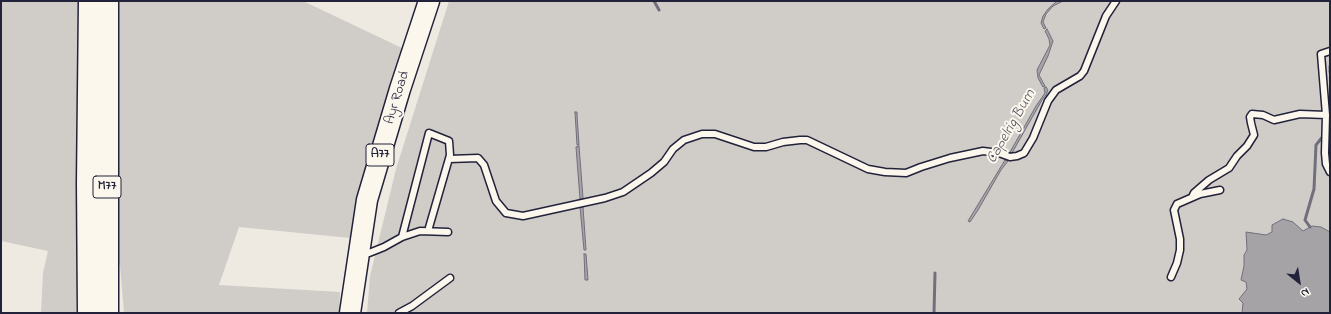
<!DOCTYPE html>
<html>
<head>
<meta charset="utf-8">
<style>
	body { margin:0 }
	#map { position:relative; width:1331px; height:314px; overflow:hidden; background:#eeeae2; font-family:"Indie Flower",sans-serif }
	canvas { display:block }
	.frame { position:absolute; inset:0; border:2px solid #22223b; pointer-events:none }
	.north { position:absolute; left:1279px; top:262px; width:40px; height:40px; -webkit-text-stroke:3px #fbf7ec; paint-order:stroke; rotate:150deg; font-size:11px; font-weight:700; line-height:16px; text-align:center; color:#22223b }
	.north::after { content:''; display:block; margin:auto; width:14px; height:18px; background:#22223b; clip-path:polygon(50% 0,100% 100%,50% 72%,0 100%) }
</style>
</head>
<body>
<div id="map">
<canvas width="1331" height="314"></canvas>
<div class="frame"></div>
<div class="north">N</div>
</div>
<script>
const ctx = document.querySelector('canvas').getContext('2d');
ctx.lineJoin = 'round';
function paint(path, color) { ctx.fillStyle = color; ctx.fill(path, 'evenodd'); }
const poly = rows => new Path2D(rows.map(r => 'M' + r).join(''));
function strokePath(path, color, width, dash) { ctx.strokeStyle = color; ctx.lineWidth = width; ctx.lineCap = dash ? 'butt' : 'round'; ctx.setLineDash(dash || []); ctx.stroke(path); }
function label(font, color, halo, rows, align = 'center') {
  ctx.font = font + ' "Indie Flower",sans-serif'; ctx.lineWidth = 4; ctx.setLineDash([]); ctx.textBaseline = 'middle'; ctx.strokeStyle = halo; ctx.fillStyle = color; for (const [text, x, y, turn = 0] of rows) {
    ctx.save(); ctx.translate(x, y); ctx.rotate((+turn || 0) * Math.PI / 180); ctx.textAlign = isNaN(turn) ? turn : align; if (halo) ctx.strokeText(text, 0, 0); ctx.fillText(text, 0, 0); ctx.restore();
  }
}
paint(poly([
	[1,1,303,1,402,48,350,238,239,227,219,285,340,292,339,313,124,313,120,265,78,256,76,313,41,313,43,273,48,251,1,241],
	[449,1,1330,1,1330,313,367,313,370,276,396,169]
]), '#d0cdc9');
const water = poly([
	[1057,1,1063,1,1053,6,1046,14,1043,22,1046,28,1044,29,1041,23,1043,16,1048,9,1057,1],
	[1047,29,1053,41,1048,56,1039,75,1045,86,1043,87,1038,78,1037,70,1050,45,1049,39,1045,31,1047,29],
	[1046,87,1048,90,1046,95,1042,100,1012,153,1010,152,1036,106,1045,93,1044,88,1046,87],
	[575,112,577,112,577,115,579,145,577,145,575,112],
	[579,146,583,198,580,199,576,147,579,146],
	[1005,160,1008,161,1001,170,978,210,970,222,968,221,1005,160],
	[580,207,583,207,586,250,584,250,580,207],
	[1283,219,1293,222,1303,231,1312,226,1321,227,1330,232,1330,313,1242,313,1243,303,1239,299,1247,289,1246,282,1241,280,1244,266,1244,255,1247,250,1246,232,1266,235,1272,232,1272,225,1283,219],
	[584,254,586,254,588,280,585,280,584,254]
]);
paint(water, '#a6a3a7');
strokePath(water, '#716f7c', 1);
strokePath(poly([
	[654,1,659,10],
	[1330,66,1330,72],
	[1330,100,1329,101,1330,108],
	[1329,135,1330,134],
	[1310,227,1305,220,1314,189,1316,145,1324,135],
	[934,313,935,273]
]), '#716f7c', 3);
const service = poly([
	[1330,51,1321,54,1326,115,1325,153,1326,164,1330,172],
	[449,159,478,158,484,165,496,201,506,213,523,216,605,198,623,192,651,173,664,162,673,149,684,140,702,134,715,134,754,147,766,147,783,142,800,140,807,140,868,169,885,172,906,173,921,167,950,158,983,151,999,153,1010,157,1017,156,1024,153,1033,138,1048,101,1056,90,1080,76,1084,71,1106,16,1116,1],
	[1192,197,1194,193,1209,180,1229,168,1237,156,1247,146,1254,135,1251,123,1250,117,1252,114,1263,115,1274,120,1300,114,1326,115],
	[402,237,429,133,449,141,450,155,428,231],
	[362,252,369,253,384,247,402,237,420,231,448,232],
	[1171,277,1177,263,1180,250,1180,239,1174,210,1177,204,1200,194,1220,190],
	[399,313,412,306,450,278]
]);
const primary = poly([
	[350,313,367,200,400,89,429,1]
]);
const motorway = poly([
	[107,1,107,313],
	[89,313,88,183,90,1]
]);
strokePath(service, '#22223b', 9);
strokePath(primary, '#22223b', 23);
strokePath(motorway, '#22223b', 25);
strokePath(service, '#fbf7ec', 6);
strokePath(primary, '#fbf7ec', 20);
strokePath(motorway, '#fbf7ec', 22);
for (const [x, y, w] of [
	[380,155,28],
	[107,187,28]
]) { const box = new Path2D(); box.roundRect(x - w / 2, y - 11, w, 22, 3); ctx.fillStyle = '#fbf7ec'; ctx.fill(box); strokePath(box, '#22223b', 1); }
label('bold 13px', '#22223b', null, [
	["A77",380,155],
	["M77",107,187]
]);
label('14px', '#22223b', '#fbf7ec', [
	["Ayr Road",398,98,-73]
]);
label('italic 15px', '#575666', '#fbf7ec', [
	["Capelrig Burn",1012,127,-60]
]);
</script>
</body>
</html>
